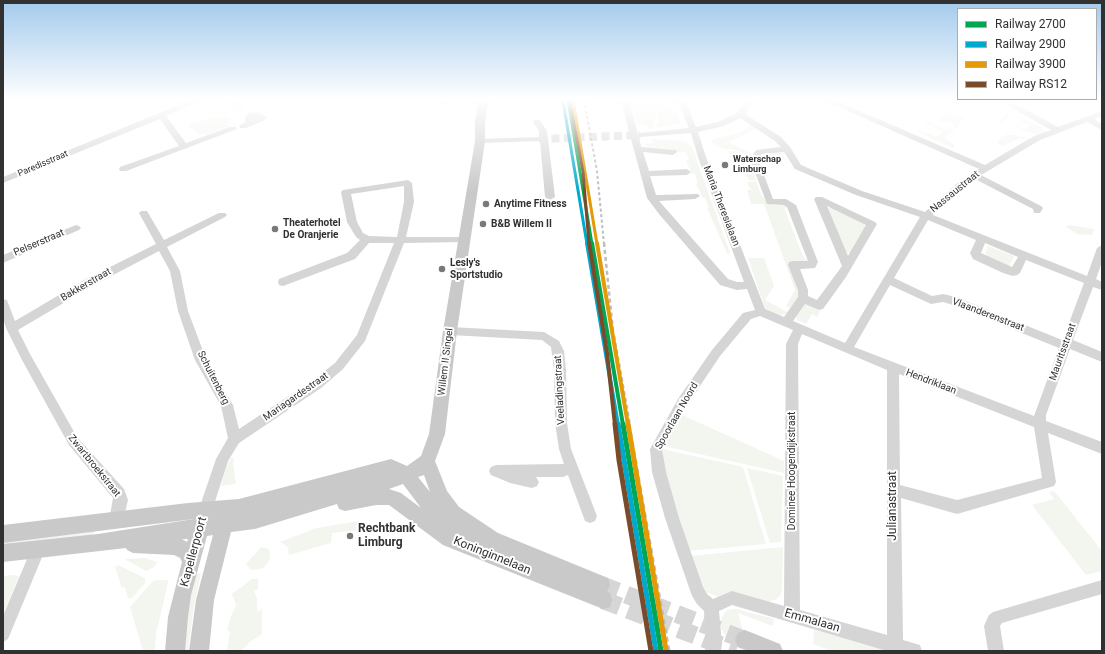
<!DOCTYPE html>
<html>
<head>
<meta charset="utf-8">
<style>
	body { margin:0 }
	#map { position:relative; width:1105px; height:654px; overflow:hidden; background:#fff; font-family:Roboto,sans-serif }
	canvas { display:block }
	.frame { position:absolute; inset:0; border:4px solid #313131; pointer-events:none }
	.legend { position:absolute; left:957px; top:8px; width:140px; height:92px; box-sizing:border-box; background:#fff; border:1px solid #adadad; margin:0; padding:5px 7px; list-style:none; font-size:12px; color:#313131 }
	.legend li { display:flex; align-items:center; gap:8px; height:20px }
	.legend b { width:20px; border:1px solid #adadad }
</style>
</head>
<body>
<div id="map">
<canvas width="1105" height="654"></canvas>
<div class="frame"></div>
<ul class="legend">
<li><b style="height:5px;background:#00a651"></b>Railway 2700</li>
<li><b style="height:5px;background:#00a9ce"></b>Railway 2900</li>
<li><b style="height:5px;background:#e39a05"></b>Railway 3900</li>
<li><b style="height:5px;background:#7a4b2a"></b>Railway RS12</li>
</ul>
</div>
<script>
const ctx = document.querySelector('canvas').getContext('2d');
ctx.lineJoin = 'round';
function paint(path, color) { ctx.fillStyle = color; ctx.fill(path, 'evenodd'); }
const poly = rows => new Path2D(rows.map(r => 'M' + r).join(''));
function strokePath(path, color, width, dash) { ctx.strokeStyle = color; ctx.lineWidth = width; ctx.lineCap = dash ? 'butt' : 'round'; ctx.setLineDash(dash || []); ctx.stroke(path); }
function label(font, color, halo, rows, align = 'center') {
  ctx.font = font + ' Roboto,sans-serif'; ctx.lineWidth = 4; ctx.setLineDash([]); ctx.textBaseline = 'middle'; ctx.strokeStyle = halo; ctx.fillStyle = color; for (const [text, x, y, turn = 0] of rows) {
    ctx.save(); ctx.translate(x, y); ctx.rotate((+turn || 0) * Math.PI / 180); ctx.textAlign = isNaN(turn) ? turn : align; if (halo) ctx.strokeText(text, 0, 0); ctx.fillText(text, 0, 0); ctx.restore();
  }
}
paint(poly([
	[231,101,242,103,245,112,237,113,236,111,239,108,225,105,219,109,204,111,208,108],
	[654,106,656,117,653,129,649,129,646,125,637,124,632,107],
	[676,106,680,123,656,128,659,117,656,108],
	[1006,112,1041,127,1044,129,1044,131,1037,135,1012,126,1013,125,1025,129,1031,125,1023,123,1024,120,1009,115,1003,122,999,122],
	[945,114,955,117,957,115,964,118,956,129,952,126,954,124,940,120],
	[220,117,223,118,229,117,230,122,228,124,230,127,207,135,206,133,199,135,193,129,191,130,190,128,189,123],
	[928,121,933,122,931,124,947,130,950,128,955,130,945,138,955,146,953,148,916,131,918,130,936,137,943,131,924,123],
	[751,126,756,129,728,142,752,154,751,157,736,150,724,149,713,144,711,140,738,133],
	[1007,134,1027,138,1028,138,1025,139,1019,138,1003,146,997,143,1002,136,1004,137],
	[652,139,685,141,692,147,730,253,727,253,707,208,709,208,705,198,703,198,696,183,698,183,695,174,692,174,686,161,689,160,686,152,676,152,675,150,645,146,645,144,652,143],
	[728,151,736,151,751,159,752,168,756,180,749,180,746,175,747,174,745,173,747,170,739,168,740,156,731,157],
	[777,153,781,153,785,160,759,160,769,154],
	[756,181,761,195,767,201,774,205,785,205,788,207,784,208,802,254,806,260,809,259,806,262,795,262,799,297,790,308,786,306,795,290,764,204,751,204,747,190,754,190,750,189,747,182],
	[825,207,833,208,861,220,868,230,853,253,846,253],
	[1069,225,1094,229,1092,235,1077,234,1066,227],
	[988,246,1014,256,1009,266,990,259,985,253],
	[748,258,764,258,774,286,765,300,787,312,786,314,778,315,766,311],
	[805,304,820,311,817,317,812,314,806,324,797,320,796,317],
	[682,415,784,461,784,473,663,446],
	[662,449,743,467,766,544,687,551,662,468],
	[231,458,234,458,233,463,236,484,221,486,225,470],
	[747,468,783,476,781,542,770,543],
	[1054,491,1102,551,1102,571,1086,575,1032,505,1054,499,1049,492],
	[359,521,372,524,373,529,332,533,331,543,289,555,288,550,289,548,280,542,317,528],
	[95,530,93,535,3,547,3,539],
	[261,547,269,549,270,556,269,561,263,568,254,570,250,569,246,564],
	[783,547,782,590,780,596,775,600,769,601,768,604,719,597,703,591,689,556],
	[145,558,157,562,154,567,146,571,126,560,126,559],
	[118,565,145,578,145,583,132,598,128,598,125,587,122,588,115,567],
	[201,573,194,605,188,651,181,651,193,575],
	[14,575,19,577,3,615,3,576],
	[252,579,258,579,258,589,254,591,257,599,257,612,262,609,262,634,247,644,247,646,243,648,243,651,227,651,230,632,227,630,230,619,236,605,232,594],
	[156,580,168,580,167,587,156,634,155,651,143,651,130,607,152,582],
	[736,609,774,619,773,626,738,613,748,651,743,651,731,642,724,634,721,628,721,620,724,613,727,610],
	[814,630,893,651,831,651,813,644]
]), '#f2f6ee');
strokePath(poly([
	[539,139,640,135]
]), '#d6d6d6', 8, [8, 4.5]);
strokePath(poly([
	[601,585,745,640],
	[603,600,736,651]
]), '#d6d6d6', 18, [18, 9]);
paint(poly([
	[191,100,202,100,166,116,186,143,230,127,236,127,237,129,126,171,120,171,119,169,120,167,179,146,160,119,3,183,3,177,191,100],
	[439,100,447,100,445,104,442,104,438,102,439,100],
	[621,100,629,100,636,128,635,130,629,130,628,128,621,100],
	[677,100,685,100,696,127,718,122,737,113,747,100,755,100,745,114,781,137,790,147,801,165,862,191,925,212,960,181,979,169,823,100,834,100,985,165,1034,136,1051,130,998,100,1008,100,1058,127,1102,111,1102,116,1094,119,1102,124,1102,130,1087,122,1040,140,981,175,1041,206,1043,208,1040,213,1034,213,1033,209,975,179,966,185,933,215,1087,276,1097,248,1102,245,1102,262,1096,279,1102,282,1102,290,1093,287,1073,340,1102,352,1102,362,1070,349,1046,415,1046,421,1102,442,1102,454,1048,433,1056,482,1054,486,957,514,901,498,903,640,920,645,922,651,887,651,732,605,719,611,722,644,721,651,705,651,706,644,704,611,697,604,692,596,665,518,652,472,650,449,678,399,712,350,743,313,755,310,747,289,737,290,720,285,659,214,647,198,633,146,637,143,641,147,676,150,677,152,673,155,643,152,649,171,687,169,691,172,687,175,650,176,656,195,698,194,700,196,695,199,659,201,728,279,737,282,744,282,699,160,691,133,640,137,636,135,640,133,689,128,677,100],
	[740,118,775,141,781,147,756,150,750,159,767,204,784,205,787,207,808,261,793,261,789,262,788,265,798,290,798,297,784,317,765,309,707,160,698,132,724,126,740,118],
	[784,152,795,169,856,195,920,217,845,343,793,321,805,304,819,310,823,309,846,277,877,224,875,222,822,197,816,197,814,199,842,266,817,300,808,296,808,290,800,269,815,268,818,262,796,205,786,199,773,199,758,159,762,154,784,152],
	[827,206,866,225,848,256,827,206],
	[928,220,976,240,970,253,973,259,1003,273,1013,276,1017,275,1020,273,1026,260,1084,283,1063,339,1062,340,956,297,943,294,932,296,894,278,928,220],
	[985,243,1018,257,1012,267,981,253,985,243],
	[890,285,931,304,943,302,950,304,1059,348,1034,416,854,347,890,285],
	[760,316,793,330,786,344,784,606,732,591,713,599,707,594,703,587,679,518,666,472,662,450,686,407,720,356,751,319,760,316],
	[802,334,887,370,887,635,800,610,798,344,802,334],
	[899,374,1034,427,1042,478,957,500,900,485,899,374],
	[257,112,267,117,263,121,246,128,240,128,239,126,245,122,245,117,248,113,257,112],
	[534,120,540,120,547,131,555,197,550,200,545,197,540,141,480,143,476,141,480,139,539,137,539,131,533,122,534,120],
	[408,180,412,183,414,202,406,237,464,237,469,240,467,242,404,243,365,341,343,369,321,388,239,443,228,461,211,514,206,516,201,514,199,509,216,459,228,438,221,406,195,360,178,311,170,271,159,251,94,285,18,330,30,354,77,437,124,489,128,500,123,521,121,526,116,528,111,526,109,521,113,498,69,445,22,360,6,328,3,318,3,299,7,300,8,303,15,321,86,279,156,244,139,213,141,211,147,211,164,240,219,213,225,213,227,215,225,217,167,247,180,271,188,311,206,359,233,405,239,429,313,380,335,363,357,335,394,243,369,243,355,259,283,286,279,285,278,282,279,279,347,253,360,240,356,237,347,222,341,192,343,190,408,180],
	[404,186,404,202,397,237,369,236,363,233,357,222,351,194,404,186],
	[76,225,79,226,81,228,79,230,3,263,3,255,76,225],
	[450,327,544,332,559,341,564,351,566,370,567,423,571,449,597,516,595,521,590,523,585,521,568,475,563,477,536,477,539,482,537,486,532,488,510,483,491,475,489,471,491,467,496,465,564,464,559,449,555,423,554,370,551,347,542,340,450,335,446,334,444,331,446,328,450,327],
	[38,543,43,545,45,550,8,639,3,642,3,616,33,545,38,543],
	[1102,580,1102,594,1002,623,1000,626,1004,651,988,651,984,626,989,615,993,612,1102,580]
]), '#d5d5d5');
paint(poly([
	[479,100,489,100,485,122,485,141,457,331,445,434,435,461,447,491,459,507,498,533,608,578,610,585,607,592,610,593,612,600,610,607,603,609,443,545,389,505,376,505,345,511,339,509,337,504,255,529,231,532,214,600,209,651,189,651,196,600,213,535,207,536,191,595,188,617,185,651,165,651,168,617,182,562,180,558,174,555,133,553,127,550,126,548,3,562,3,544,98,534,194,519,3,543,3,525,188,503,239,499,391,459,407,466,421,456,429,434,443,331,475,141,475,122,479,100],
	[424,475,430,492,418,477,424,475],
	[403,484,421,508,401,493,389,489,403,484],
	[182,539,188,539,187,542,182,539],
	[745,630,780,644,783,651,748,651,738,647,735,640,738,633,745,630]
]), '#c9c9c9');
strokePath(poly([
	[584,100,597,171,604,244]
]), '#bdbdbd', 2, [3, 2.5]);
strokePath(poly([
	[604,243,613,331],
	[614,336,630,425]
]), '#bdbdbd', 2.5, [4, 3]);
strokePath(poly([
	[629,424,669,651]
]), '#bdbdbd', 3, [5, 4]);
strokePath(poly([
	[632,128,637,146]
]), '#d5d5d5', 8);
strokePath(poly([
	[568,100,592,244]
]), '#00a651', 3);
strokePath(poly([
	[592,243,623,425]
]), '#00a651', 4);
strokePath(poly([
	[623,424,661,651]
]), '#00a651', 5);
strokePath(poly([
	[563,101,587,244]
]), '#00a9ce', 3);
strokePath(poly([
	[587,243,618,425]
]), '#00a9ce', 4);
strokePath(poly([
	[618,424,656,651]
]), '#00a9ce', 5);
strokePath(poly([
	[573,100,597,244]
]), '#e39a05', 3);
strokePath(poly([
	[597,243,628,425]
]), '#e39a05', 4);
strokePath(poly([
	[628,424,666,650]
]), '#e39a05', 5);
strokePath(poly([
	[570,102,583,172,589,244]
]), '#7a4b2a', 3);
strokePath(poly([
	[589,243,607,353,615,425]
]), '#7a4b2a', 4);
strokePath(poly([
	[615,424,619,460,651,651]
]), '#7a4b2a', 5);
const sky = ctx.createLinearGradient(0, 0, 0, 192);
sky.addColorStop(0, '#a3caec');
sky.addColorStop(0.52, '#fff');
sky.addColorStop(1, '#ffffff00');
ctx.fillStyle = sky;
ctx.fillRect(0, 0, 1105, 192);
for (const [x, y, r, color] of [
	[725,165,4,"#797979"],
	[486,204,4,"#797979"],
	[483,224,4,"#797979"],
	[275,229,4,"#797979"],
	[442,269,4,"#797979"],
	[350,536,4,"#797979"]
]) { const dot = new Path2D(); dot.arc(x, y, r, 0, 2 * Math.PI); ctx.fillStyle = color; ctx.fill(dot); strokePath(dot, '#fff', 1.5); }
label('bold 9px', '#313131', '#fff', [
	["Waterschap",733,160],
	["Limburg",733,170]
], 'left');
label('9px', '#313131', '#fff', [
	["Paredisstraat",43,164,-23]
]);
label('10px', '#313131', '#fff', [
	["Nassaustraat",955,192,-39],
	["Maria Theresialaan",721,206,69],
	["Pelserstraat",39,243,-23],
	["Bakkerstraat",86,285,-30],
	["Vlaanderenstraat",988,315,21],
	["Mauritsstraat",1063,352,-70],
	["Willem II Singel",446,362,-83],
	["Schuitenberg",213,378,63],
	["Hendriklaan",931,382,21],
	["Veeladingstraat",560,390,-93],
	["Mariagardestraat",296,397,-35],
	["Spoorlaan Noord",677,416,-60],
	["Zwartbroekstraat",94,466,51],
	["Dominee Hoogendijkstraat",792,471,-90]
]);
label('bold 10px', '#313131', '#fff', [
	["Anytime Fitness",494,204],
	["Theaterhotel",283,223],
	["De Oranjerie",283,235],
	["B&B Willem II",491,224],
	["Lesly's",450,263],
	["Sportstudio",450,275]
], 'left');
label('12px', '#313131', '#fff', [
	["Julianastraat",893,506,-90],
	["Kapellerpoort",194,552,-75],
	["Koninginnelaan",492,556,22],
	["Emmalaan",812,621,16]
]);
label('bold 12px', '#313131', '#fff', [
	["Rechtbank",358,529],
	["Limburg",358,543]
], 'left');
</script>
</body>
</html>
